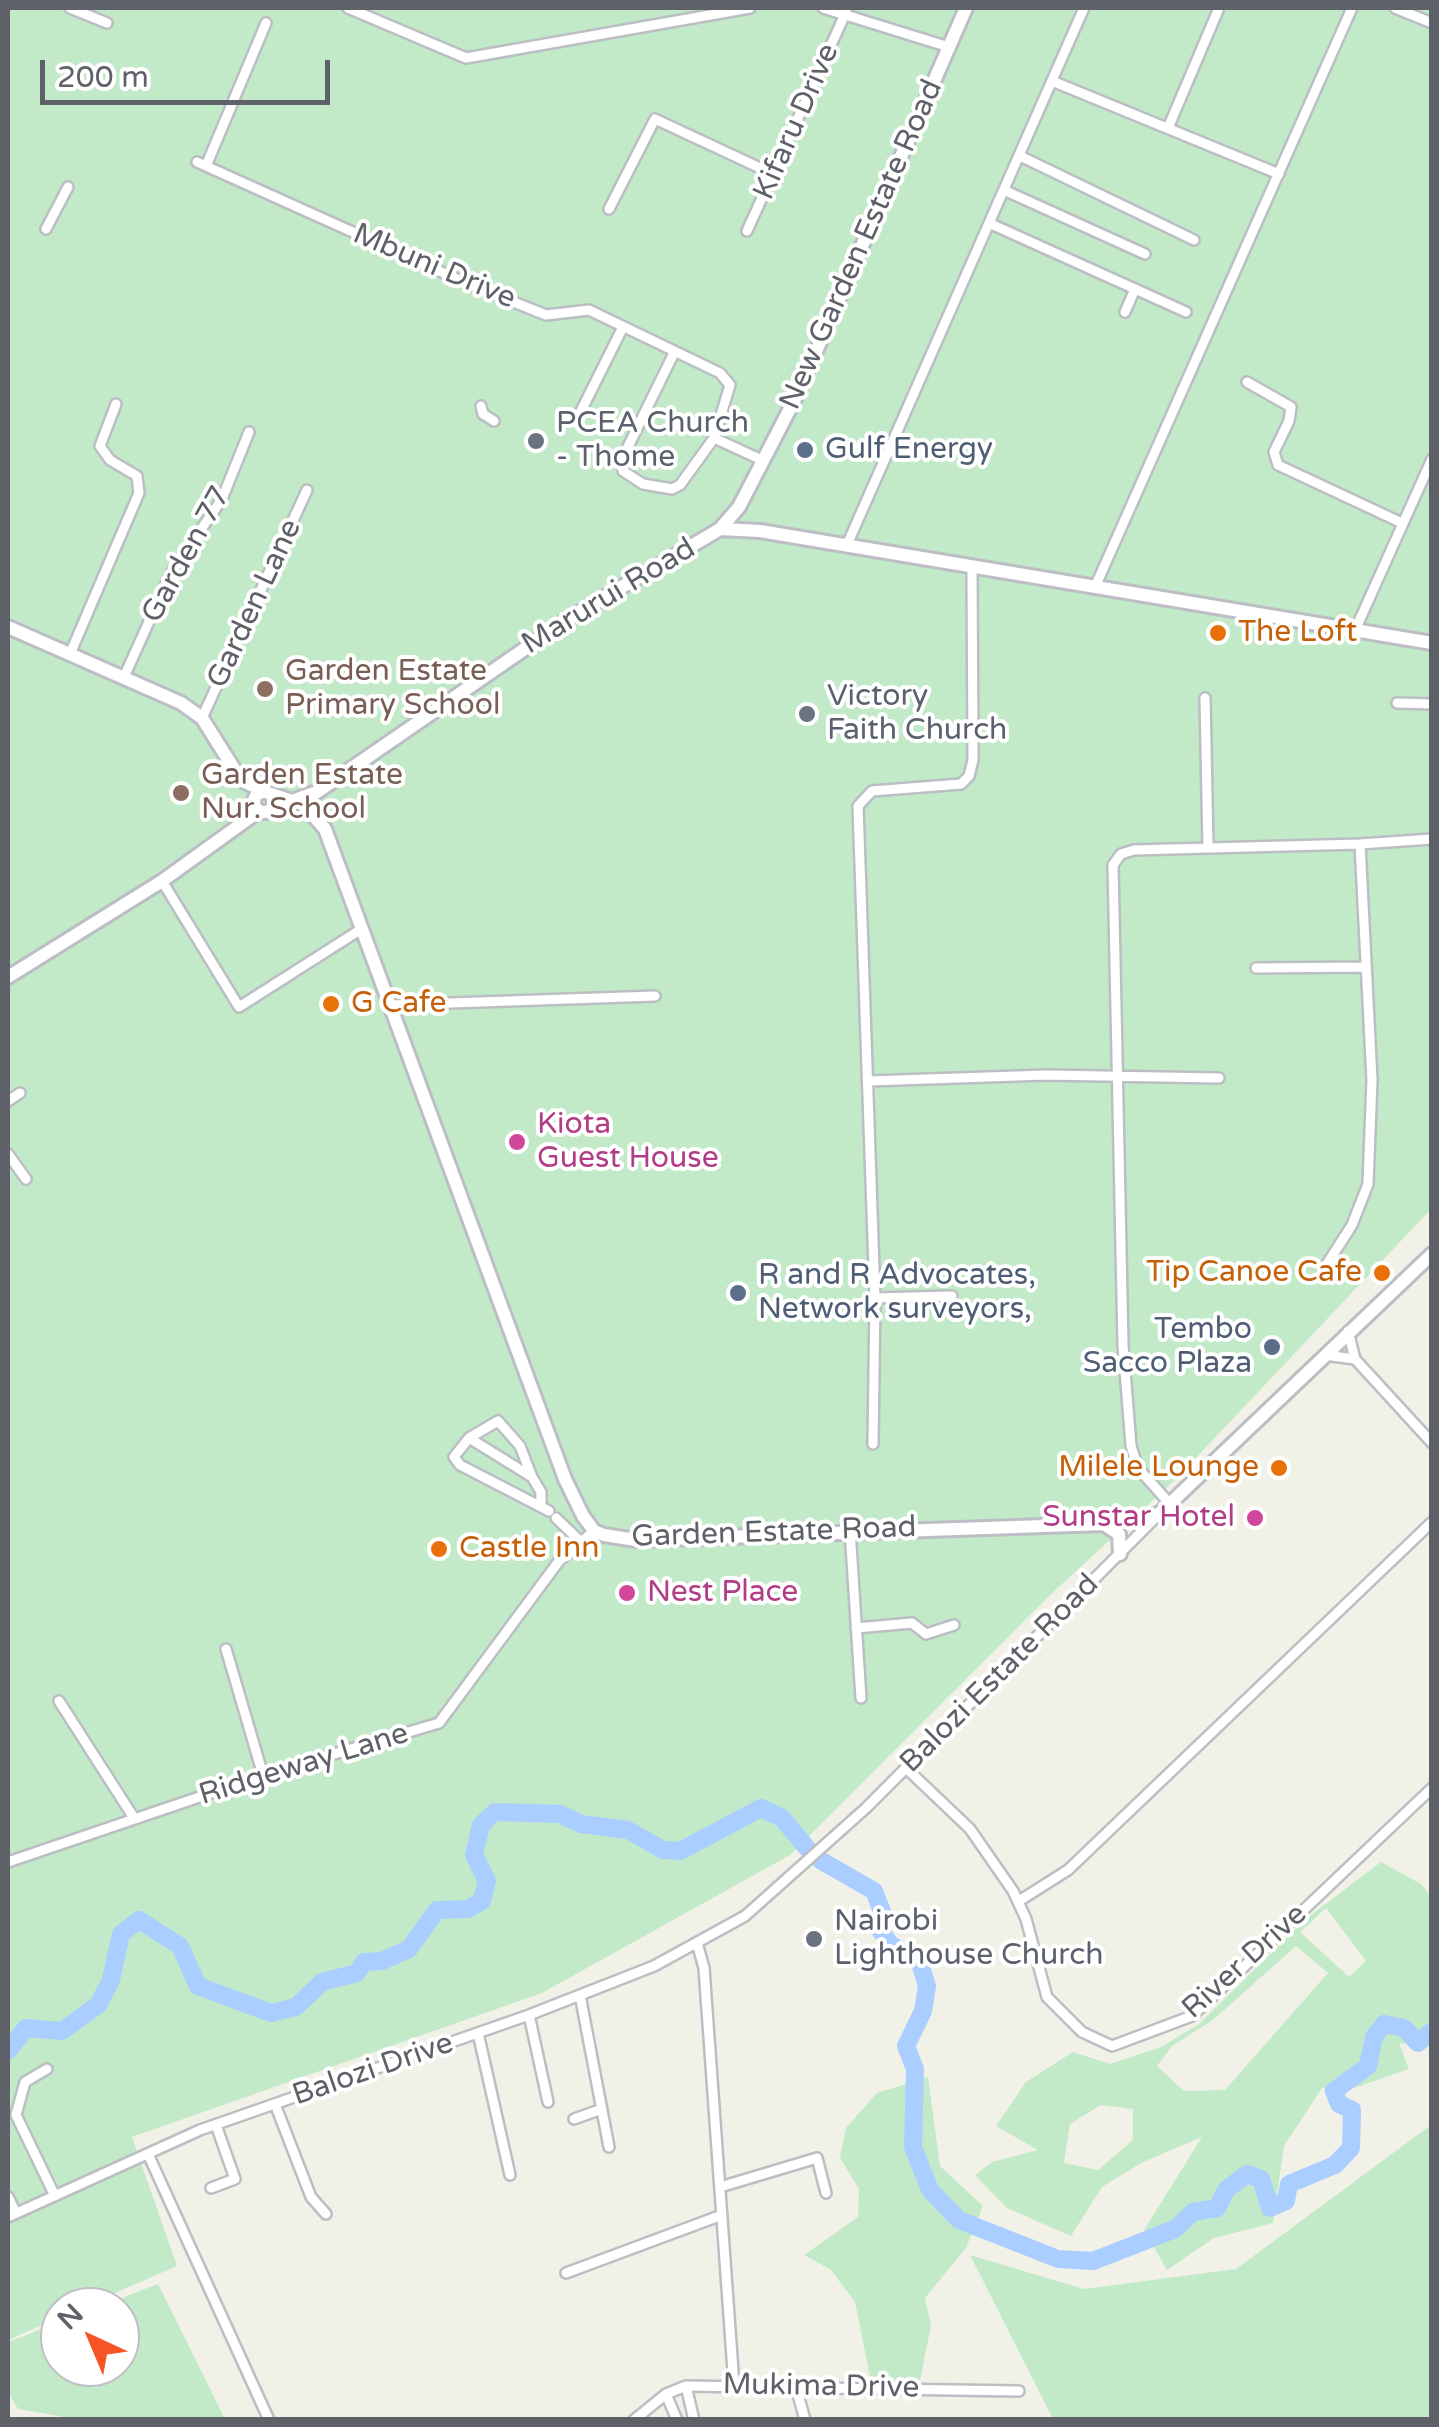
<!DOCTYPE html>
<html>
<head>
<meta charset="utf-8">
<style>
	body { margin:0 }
	#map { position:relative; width:1439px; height:2427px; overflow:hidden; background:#f2f1e7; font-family:"Varela Round",sans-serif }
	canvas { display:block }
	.frame { position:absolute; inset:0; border:10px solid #5e6168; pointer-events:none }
	.north { position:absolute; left:40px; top:2287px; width:100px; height:100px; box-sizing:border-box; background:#fff; border:2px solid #bfc0c3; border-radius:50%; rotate:316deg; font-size:28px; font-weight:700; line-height:40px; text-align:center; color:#5e6168 }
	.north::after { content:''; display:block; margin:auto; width:35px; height:45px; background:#f75528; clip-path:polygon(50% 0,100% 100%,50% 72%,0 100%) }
	.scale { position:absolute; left:40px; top:60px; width:290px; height:45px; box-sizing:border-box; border:5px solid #5e6168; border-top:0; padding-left:12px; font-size:30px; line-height:35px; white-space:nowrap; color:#5e6168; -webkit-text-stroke:8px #fff; paint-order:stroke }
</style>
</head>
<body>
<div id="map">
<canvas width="1439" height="2427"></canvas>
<div class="frame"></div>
<div class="north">N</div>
<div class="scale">200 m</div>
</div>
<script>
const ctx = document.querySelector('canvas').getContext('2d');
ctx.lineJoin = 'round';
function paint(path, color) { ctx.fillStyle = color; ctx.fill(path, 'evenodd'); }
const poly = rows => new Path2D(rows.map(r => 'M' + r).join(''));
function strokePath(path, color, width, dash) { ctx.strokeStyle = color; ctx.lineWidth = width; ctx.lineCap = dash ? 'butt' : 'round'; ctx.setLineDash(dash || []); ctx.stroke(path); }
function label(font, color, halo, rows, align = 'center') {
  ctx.font = font + ' "Varela Round",sans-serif'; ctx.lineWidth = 8; ctx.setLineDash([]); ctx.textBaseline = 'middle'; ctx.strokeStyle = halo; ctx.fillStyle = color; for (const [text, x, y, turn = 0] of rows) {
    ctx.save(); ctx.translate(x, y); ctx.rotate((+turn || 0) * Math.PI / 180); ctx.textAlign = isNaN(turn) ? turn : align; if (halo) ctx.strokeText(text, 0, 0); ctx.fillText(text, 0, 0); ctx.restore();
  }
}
paint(poly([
	[8,8,1431,8,1431,1209,1176,1479,1049,1596,790,1855,542,1993,132,2137,177,2266,83,2307,60,2307,60,2317,8,2340],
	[1381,1862,1421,1884,1431,1896,1431,2046,1399,2043,1409,2069,1354,2088,1322,2088,1284,2146,1273,2223,1214,2238,1167,2270,1144,2230,1202,2137,1141,2163,1102,2187,1071,2236,1007,2208,975,2175,992,2162,1038,2150,996,2126,1026,2082,1073,2052,1110,2064,1161,2047,1199,2024,1307,1918],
	[1326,1908,1366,1961,1349,1977,1300,1932],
	[1296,1946,1328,1973,1225,2090,1184,2091,1157,2066,1172,2046,1213,2020],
	[1101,2105,1133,2109,1133,2140,1098,2170,1064,2163,1070,2124],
	[928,2077,940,2166,983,2206,966,2248,925,2298,931,2325,919,2386,872,2387,855,2302,831,2270,804,2255,858,2217,859,2189,840,2158,846,2128,877,2093],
	[1431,2125,1431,2419,1053,2419,970,2255,1084,2289,1236,2269],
	[158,2284,225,2419,76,2419,18,2409,8,2392,8,2342,60,2322,60,2367,120,2367,120,2307,99,2307]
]), '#c2eac8');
strokePath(poly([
	[820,1860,874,1891,883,1914,878,1927,890,1944,920,1963,927,1986,923,2011,906,2046,915,2069,913,2147,930,2190,959,2220,1058,2259,1093,2261,1175,2229,1193,2212,1217,2208,1227,2189,1247,2174,1261,2179,1270,2208,1286,2201,1289,2184,1335,2165,1351,2148,1352,2110,1339,2104,1334,2091,1368,2066,1374,2037,1384,2024,1404,2028,1418,2043,1432,2031],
	[8,2051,26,2028,62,2031,98,2005,111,1980,121,1934,139,1920,180,1946,198,1986,271,2013,296,2007,322,1982,357,1973,364,1962,382,1961,409,1949,437,1910,468,1909,482,1901,487,1881,474,1855,481,1825,495,1812,560,1814,581,1824,628,1830,663,1850,680,1851,761,1808,782,1818,807,1848]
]), '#aaceff', 18);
const street = poly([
	[70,8,107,23],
	[348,8,466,58,750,8],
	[823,8,949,47],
	[1395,8,1432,23],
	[1052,81,1279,174],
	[1168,128,1219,8],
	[1020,156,1194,240],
	[197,162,466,283,546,315,589,310,720,373,730,385,714,438,764,461],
	[206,166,266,23],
	[1006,191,1145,254],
	[609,209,655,119,775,175],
	[991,224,1186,312],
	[46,229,68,187],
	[747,231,846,12],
	[1125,312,1135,289],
	[674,353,621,461,623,471,643,484,672,489,680,485,714,438],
	[1247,382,1291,407,1289,421,1274,452,1278,465,1402,523],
	[481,406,483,414,494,421],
	[579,415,623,327],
	[846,547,1084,8],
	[1095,587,1352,8],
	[1356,628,1432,459],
	[70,654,139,493,137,476,110,460,100,446,116,404],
	[124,677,171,573,222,499,249,432],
	[1205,698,1208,847],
	[1397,703,1432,704],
	[202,718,307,490],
	[162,881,239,1007,363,928],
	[1256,968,1365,967],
	[392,1005,655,996],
	[869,1081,1046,1075,1219,1078],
	[8,1101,20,1093],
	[8,1154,26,1179],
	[1327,1264,1352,1225,1368,1184,1372,1080,1360,844,1432,839],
	[875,1298,952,1296],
	[1348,1331,1355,1359,1432,1443],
	[1324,1355,1355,1359],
	[469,1438,498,1421,520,1446,532,1477],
	[873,1444,875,1298,858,806,872,791,961,784,969,776,973,760,972,567],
	[1170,1504,1138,1468,1131,1446,1123,1345,1113,865,1121,854,1134,850,1360,844],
	[541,1505,541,1492,532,1477,469,1438,454,1457,460,1465,549,1511],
	[556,1518,580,1541],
	[850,1530,861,1698],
	[856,1628,912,1623,926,1634,954,1625],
	[226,1649,263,1775],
	[59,1701,134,1818],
	[906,1768,970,1829,1013,1891,1026,1919,1047,1997,1082,2032,1112,2046,1192,2016,1432,1788],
	[8,1862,273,1772,439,1723,559,1561,594,1531],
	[1019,1901,1068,1870,1432,1522],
	[697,1943,704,1968,734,2385],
	[580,1995,609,2147],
	[529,2015,548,2102],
	[478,2033,510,2175],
	[47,2069,25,2082,16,2115,55,2196],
	[275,2104,311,2197,326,2214],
	[574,2119,602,2109],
	[148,2154,269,2420],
	[720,2187,817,2158,826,2193],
	[211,2188,235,2179,216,2125],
	[8,2197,16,2213],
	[8,2217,200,2130,529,2015,654,1966,745,1916,866,1808,1157,1516],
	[566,2273,722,2215],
	[686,2386,694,2420],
	[796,2387,805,2420],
	[666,2394,677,2420],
	[634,2420,666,2394,686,2386,1019,2391]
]);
const secondary = poly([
	[720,529,760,531,1432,643],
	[8,627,181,703,202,718,241,780,266,792],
	'254 802a10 10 0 1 1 20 0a10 10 0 1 1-20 0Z',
	[271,794,292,801,317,792,571,617,720,529,739,507,796,397,966,8],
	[300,801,325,829,565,1479,583,1516,594,1531,604,1535,636,1540,1103,1524,1159,1514,1432,1254],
	[8,977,162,881,259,811],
	[1105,1525,1119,1534,1120,1554]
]);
strokePath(street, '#bbbec3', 14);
strokePath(secondary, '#bcbec5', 18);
strokePath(street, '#fff', 9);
strokePath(secondary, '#fff', 12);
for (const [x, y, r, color] of [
	[536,441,10,"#6b7280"],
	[805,450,10,"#5c6f8a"],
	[1218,633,10,"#e8710a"],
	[265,689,10,"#8d6e63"],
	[807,714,10,"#6b7280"],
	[181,793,10,"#8d6e63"],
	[331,1004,10,"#e8710a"],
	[517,1142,10,"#d1479c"],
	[1382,1273,10,"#e8710a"],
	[738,1293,10,"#5c6f8a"],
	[1272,1347,10,"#5c6f8a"],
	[1279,1468,10,"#e8710a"],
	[1255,1518,10,"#d1479c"],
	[439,1549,10,"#e8710a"],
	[627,1593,10,"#d1479c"],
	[814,1939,10,"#6b7280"]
]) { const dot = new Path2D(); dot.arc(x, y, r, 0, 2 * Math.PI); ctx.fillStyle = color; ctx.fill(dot); strokePath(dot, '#fff', 4); }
label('30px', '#5e6168', '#fff', [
	["Kifaru Drive",797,122,-66],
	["New Garden Estate Road",862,245,-66],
	["Mbuni Drive",434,267,23],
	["Garden 77",187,555,-61],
	["Marurui Road",609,597,-31],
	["Garden Lane",255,604,-65],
	["Garden Estate Road",774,1533,-2],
	["Balozi Estate Road",1000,1674,-45],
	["Ridgeway Lane",304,1765,-17],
	["River Drive",1245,1962,-42],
	["Balozi Drive",373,2070,-19],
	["Mukima Drive",821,2387,1]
]);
label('30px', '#5b616d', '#fff', [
	["PCEA Church",556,424],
	["- Thome",556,458],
	["Victory",827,697],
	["Faith Church",827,731],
	["Nairobi",834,1922],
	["Lighthouse Church",834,1956]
], 'left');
label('30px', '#4e5e75', '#fff', [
	["Gulf Energy",825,450],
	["R and R Advocates,",758,1276],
	["Network surveyors,",758,1310],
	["Tembo",1252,1330,"right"],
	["Sacco Plaza",1252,1364,"right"]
], 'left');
label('30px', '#c56008', '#fff', [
	["The Loft",1238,633],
	["G Cafe",351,1004],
	["Tip Canoe Cafe",1362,1273,"right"],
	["Milele Lounge",1259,1468,"right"],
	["Castle Inn",459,1549]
], 'left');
label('30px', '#785e54', '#fff', [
	["Garden Estate",285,672],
	["Primary School",285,706],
	["Garden Estate",201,776],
	["Nur. School",201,810]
], 'left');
label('30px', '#b23c85', '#fff', [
	["Kiota",537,1125],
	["Guest House",537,1159],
	["Sunstar Hotel",1235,1518,"right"],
	["Nest Place",647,1593]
], 'left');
</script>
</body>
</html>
